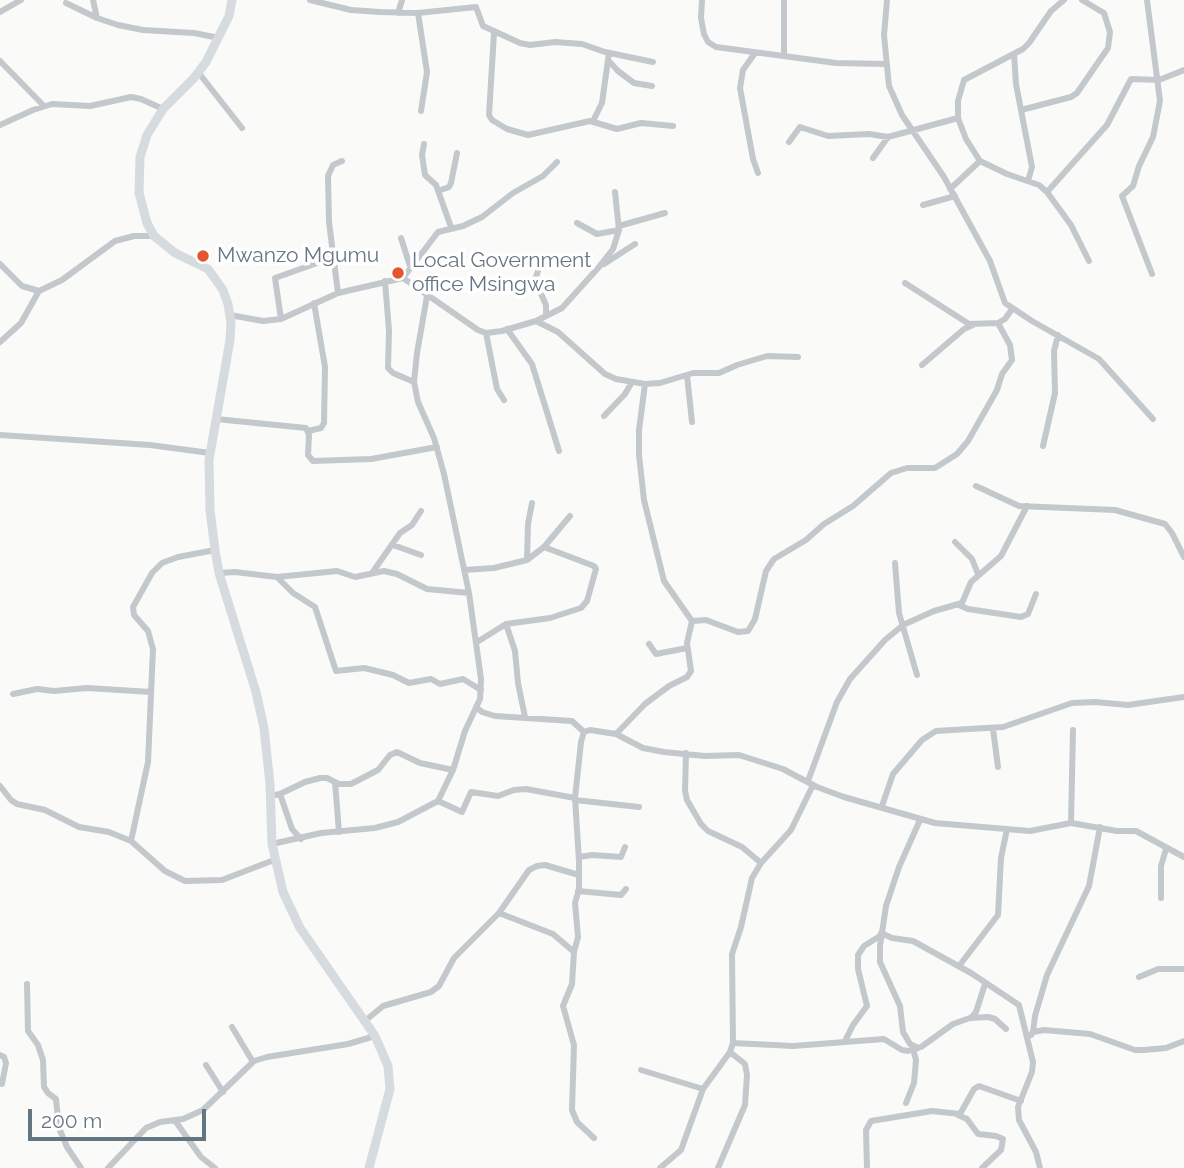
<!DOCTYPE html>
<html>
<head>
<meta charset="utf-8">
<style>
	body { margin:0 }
	#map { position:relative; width:1184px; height:1168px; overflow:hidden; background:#fafaf8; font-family:Raleway,sans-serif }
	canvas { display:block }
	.scale { position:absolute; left:28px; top:1109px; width:178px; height:32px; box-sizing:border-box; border:4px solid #657683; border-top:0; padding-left:9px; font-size:21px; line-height:24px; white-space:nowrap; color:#657683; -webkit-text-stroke:5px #fff; paint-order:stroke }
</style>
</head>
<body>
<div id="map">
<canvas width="1184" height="1168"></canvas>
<div class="scale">200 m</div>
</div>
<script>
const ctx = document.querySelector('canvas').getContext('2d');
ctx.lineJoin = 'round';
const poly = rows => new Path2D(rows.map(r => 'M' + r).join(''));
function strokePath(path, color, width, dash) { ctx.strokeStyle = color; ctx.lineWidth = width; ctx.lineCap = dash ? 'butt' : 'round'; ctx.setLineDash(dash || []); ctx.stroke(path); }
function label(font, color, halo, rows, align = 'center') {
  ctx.font = font + ' Raleway,sans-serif'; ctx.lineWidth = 7; ctx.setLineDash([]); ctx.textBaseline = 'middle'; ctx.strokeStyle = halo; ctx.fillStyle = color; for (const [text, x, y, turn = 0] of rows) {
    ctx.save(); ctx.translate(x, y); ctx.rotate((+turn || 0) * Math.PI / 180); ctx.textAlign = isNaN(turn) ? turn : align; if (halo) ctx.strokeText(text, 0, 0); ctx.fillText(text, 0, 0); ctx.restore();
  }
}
strokePath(poly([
	[93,0,97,18],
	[310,0,351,10,380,12,418,13,476,7,483,26,520,43,530,45,555,42,582,44,605,52,653,62],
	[702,0,701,18,704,34,708,42,716,47,836,63,885,64],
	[784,0,784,55],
	[887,0,884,35,889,86,902,115,944,177,990,261,1005,303,1032,321,1099,359,1153,419],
	[1064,0,1051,11,1029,43,1023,49,964,80,958,101,958,118,966,139,980,161,1007,174,1039,185,1047,192,1071,225,1089,261],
	[1147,0,1160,101,1153,137,1139,166,1133,186,1122,196,1152,274],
	[66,3,97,18,118,25,143,30,194,33,219,38],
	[0,12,21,0],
	[398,13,402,0],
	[418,13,427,72,421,111],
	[494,33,489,115,492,120,507,129,528,135,590,121,617,129,641,123,673,126],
	[755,53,743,70,740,88,753,159,758,173],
	[1014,54,1016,84,1032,167,1028,181],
	[608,60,618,71,634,83,652,86],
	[0,61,44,106],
	[198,72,242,128],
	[1021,110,1071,97,1077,93,1108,48,1110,32,1104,13,1082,0],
	[593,121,602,103,609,53],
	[0,125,33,110,52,104,90,106,131,97,141,99,163,109],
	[789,142,800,127,828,136,869,134,888,137,958,118],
	[424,144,422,155,425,175,436,185,451,227],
	[873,158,888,137],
	[950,189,980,161],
	[438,191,449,187,451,183,457,153],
	[1047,192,1107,125,1131,79,1159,80,1184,70],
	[923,205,955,196],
	[577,223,597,234,619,230],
	[619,226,665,213],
	[401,238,410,266],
	[0,264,22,286,39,291,62,280,115,241,134,236,154,236],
	[604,264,635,244],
	[538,271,535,280,546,305,546,315],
	[403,278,438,232,463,226,482,217,513,193,543,176,557,162],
	[385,281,389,331,388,368,393,373,414,382],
	[905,283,969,324,998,323,1005,319,1012,309],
	[338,293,329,222,328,176,333,165,342,161],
	[427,296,417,353,414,382,418,402,434,438,444,474,469,593,481,679,480,699,465,731,453,770,438,801],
	[230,315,263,321,281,319,338,293,403,278,478,330,486,333,502,331,536,321,562,308,599,267,613,249,619,230,615,192],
	[281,319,275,278,334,257],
	[536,321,558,332,605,374,616,379,645,384,660,383,693,373,719,373,737,365,767,356,798,357],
	[507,329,532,364,559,451],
	[486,333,497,389,504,400],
	[0,342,21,323,39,291],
	[922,365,964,329,973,325],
	[687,375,692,422],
	[604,416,625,394,632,382],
	[216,419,306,428,309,435,308,455,313,461,371,459,437,447],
	[308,431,321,428,324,423,325,367,314,303],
	[0,435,150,445,210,453],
	[1043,446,1055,393,1054,351,1058,335],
	[976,486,1019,506,1115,510,1165,524,1172,533,1184,557],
	[955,542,972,559,978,574],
	[393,545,421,555],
	[544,547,570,516],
	[527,560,528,524,532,503],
	[895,563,899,613,917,675],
	[464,570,494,568,527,560,544,547,594,566,596,569,587,601,581,608,550,618,506,624,477,642],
	[219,573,235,572,277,577,337,571,355,577,384,571,397,574,427,589,469,593],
	[372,573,400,533,412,525,421,511],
	[277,577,293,593,315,607,336,671,364,668,393,675,409,683,431,679,440,684,463,679,481,690],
	[959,605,968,609,1021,617,1028,614,1036,594],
	[692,621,706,620,738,632,748,631,755,619,766,571,774,559,806,540,824,524,853,506,891,473,907,468,935,468,957,454,968,441,997,390,1002,374,1012,360,1010,345,998,323],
	[506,624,515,651,518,683,525,717],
	[649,644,656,654,687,648],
	[13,694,37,689,54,691,87,688,151,692],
	[476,707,482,712,495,716,572,721,584,732],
	[993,729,998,767],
	[616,734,645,704,669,686,687,677,691,671,687,643,692,621,664,581,644,500,639,455,639,430,645,384],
	[686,753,685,791,687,800,701,824,708,831,742,847,761,863],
	[808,781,837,702,850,679,885,640,903,625,934,611,962,603,971,582,1001,556,1027,506],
	[335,782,339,832],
	[0,786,11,800,17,804,45,810,79,827,109,832,131,841,165,871,185,881,222,880,274,860],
	[280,794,292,829,301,839],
	[270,796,280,794,305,782,320,778,327,778,339,784,351,784,378,770,390,755,397,752,420,763,453,770],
	[575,800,639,807],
	[882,806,893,774,922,740,936,731,1003,727,1072,703,1095,702,1128,705,1184,697],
	[1071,823,1073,730],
	[131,841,148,762,153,649,148,631,134,615,133,607,152,573,162,563,178,557,215,550],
	[272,844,321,833,375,828,398,822,438,801,462,812,471,792,498,796,514,790,526,789,575,798],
	[579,857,592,855,621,857,625,847],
	[578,891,621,895,626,889],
	[1161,898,1161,866,1166,849],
	[499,913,553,934,574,952],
	[881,933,892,938,913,941,971,973,1019,1005,1033,1062,1032,1072,1018,1107,1019,1120,1036,1152,1040,1168],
	[959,966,998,915,1001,858,1007,829],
	[1139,977,1158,969,1184,969],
	[27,984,28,1031,38,1045,43,1060,44,1087,48,1093,56,1099,59,1128,67,1147,81,1168],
	[971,1018,976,1012,985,984],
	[365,1021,383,1006,431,992,439,986,454,958,499,913,529,870,537,866,545,865,579,875],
	[232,1027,253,1062],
	[1033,1032,1035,1016,1047,975,1089,886,1100,827],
	[1031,1035,1033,1032,1044,1030,1090,1034,1135,1050,1144,1050,1166,1048,1184,1041],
	[845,1041,853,1025,867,1006,858,969,858,955,864,946,880,936],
	[733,1043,793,1046,884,1039,902,1050,908,1051,921,1047,953,1024,970,1018,988,1017,995,1019,1006,1029],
	[918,1048,910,1044,903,1032,900,1006,880,962,880,946,886,906,899,867,920,820],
	[0,1055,4,1057,6,1063,2,1084],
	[206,1065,223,1092],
	[641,1070,703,1089],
	[906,1103,914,1083,916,1060,913,1049],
	[958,1115,967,1119,978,1134,996,1136,1003,1139,1001,1150,982,1168],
	[176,1122,201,1157,215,1168],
	[594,1138,577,1122,572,1110,574,1045,563,1006,572,984,574,952,578,937,575,903,579,889,579,861,575,798,581,742,584,732,590,730,616,734,643,748,664,752,705,756,739,755,783,769,817,787,844,797,935,823,1030,831,1071,823,1117,831,1136,831,1184,857],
	[108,1168,146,1128,160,1122,183,1119,203,1110,254,1061,267,1057,348,1044,375,1036],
	[660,1168,681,1150,703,1089,730,1052,733,1043,732,954,741,927,752,878,761,863,791,830,813,785],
	[718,1168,745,1105,747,1075,745,1064,730,1052],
	[867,1168,866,1130,871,1121,932,1111,960,1114,974,1089,979,1086,1021,1101]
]), '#c3c8cc', 6);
strokePath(poly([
	[232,0,229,16,206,62,194,78,163,109,147,135,140,157,139,193,147,223,154,236,175,253,208,269,223,290,228,304,231,323,230,340,209,460,210,510,215,550,219,573,256,692,264,728,270,784,272,844,283,892,300,928,375,1036,388,1066,390,1089,369,1168]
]), '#d6dbdf', 9);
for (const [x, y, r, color] of [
	[203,256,7,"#e4572e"],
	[398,273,7,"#e4572e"]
]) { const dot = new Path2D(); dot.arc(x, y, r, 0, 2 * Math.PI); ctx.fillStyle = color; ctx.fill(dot); strokePath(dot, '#fff', 2.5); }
label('21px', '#657683', '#fff', [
	["Mwanzo Mgumu",217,256],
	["Local Government",412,261],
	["office Msingwa",412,285]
], 'left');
</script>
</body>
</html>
